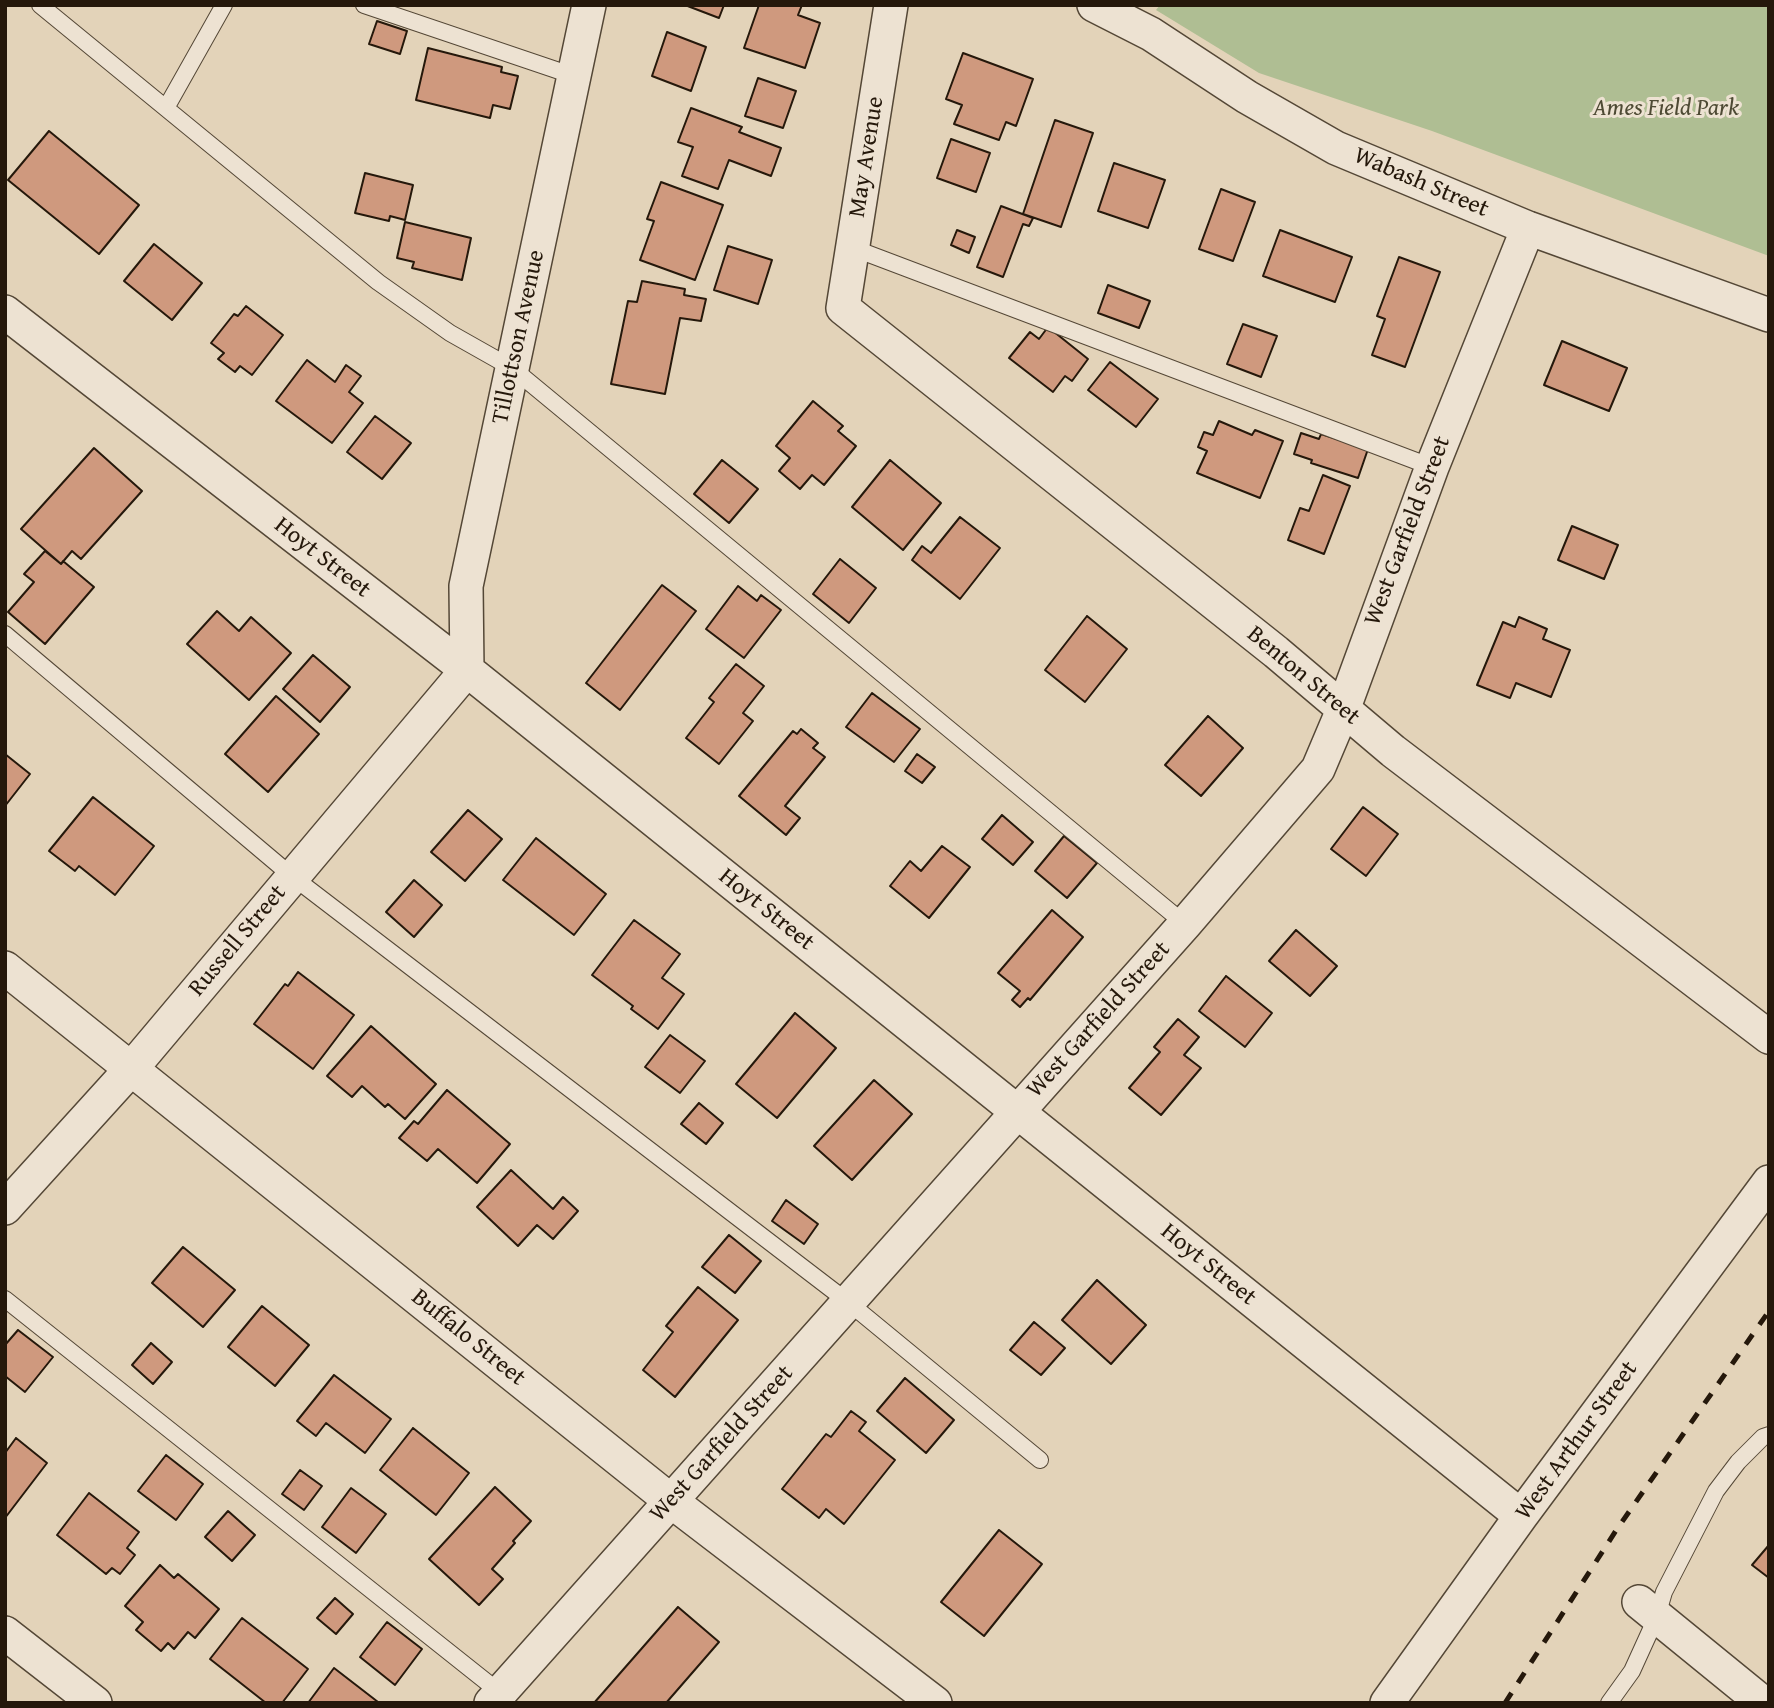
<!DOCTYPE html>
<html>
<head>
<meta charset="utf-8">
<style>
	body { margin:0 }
	#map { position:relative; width:1774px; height:1708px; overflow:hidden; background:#e3d3b9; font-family:"Gentium Book Plus",serif }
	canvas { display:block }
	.frame { position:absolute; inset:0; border:7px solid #25180b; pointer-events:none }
</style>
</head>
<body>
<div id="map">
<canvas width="1774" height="1708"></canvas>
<div class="frame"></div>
</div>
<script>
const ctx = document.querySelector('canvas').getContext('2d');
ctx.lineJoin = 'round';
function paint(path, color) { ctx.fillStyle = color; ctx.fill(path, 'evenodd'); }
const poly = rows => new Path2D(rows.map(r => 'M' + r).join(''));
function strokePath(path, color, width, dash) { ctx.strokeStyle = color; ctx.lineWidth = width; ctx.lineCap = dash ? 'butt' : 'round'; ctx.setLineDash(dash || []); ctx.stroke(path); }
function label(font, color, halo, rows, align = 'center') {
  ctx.font = font + ' "Gentium Book Plus",serif'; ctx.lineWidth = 6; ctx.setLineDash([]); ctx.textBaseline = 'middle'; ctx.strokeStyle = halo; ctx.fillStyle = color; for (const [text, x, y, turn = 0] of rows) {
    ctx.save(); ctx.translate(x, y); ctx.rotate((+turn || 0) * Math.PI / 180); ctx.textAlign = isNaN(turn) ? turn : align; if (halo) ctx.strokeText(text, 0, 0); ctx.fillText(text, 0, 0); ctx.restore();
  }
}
paint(poly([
	[1160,5,1769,5,1769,256,1432,131,1259,73,1156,10]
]), '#afbe93');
const building = poly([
	[685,5,724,5,719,18,685,5],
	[759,5,802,5,798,15,820,23,805,68,744,48,759,5],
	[377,21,407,31,400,54,369,44,377,21],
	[667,32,706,47,691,91,652,76,667,32],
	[428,48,502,67,501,72,518,76,510,109,493,105,490,118,416,100,428,48],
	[963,53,1033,79,1016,126,1006,122,999,140,954,124,962,105,946,99,963,53],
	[758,78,796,91,783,128,745,116,758,78],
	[691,108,742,127,739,132,781,148,771,176,729,160,718,189,682,176,693,147,678,142,691,108],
	[1055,120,1093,133,1061,227,1023,214,1055,120],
	[49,131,139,205,99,254,8,180,49,131],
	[951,139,990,153,976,192,937,178,951,139],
	[1114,163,1165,180,1148,228,1098,211,1114,163],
	[365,173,413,185,405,220,390,216,389,221,355,213,365,173],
	[661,182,723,205,695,280,640,260,654,221,647,219,661,182],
	[1221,189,1255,202,1233,261,1199,249,1221,189],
	[1001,206,1033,218,1029,226,1023,224,1003,277,977,267,1001,206],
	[405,222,471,238,462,280,412,268,414,262,397,258,405,222],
	[957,230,975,237,969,253,951,245,957,230],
	[1280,230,1352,257,1335,302,1263,276,1280,230],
	[154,244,202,283,172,320,124,281,154,244],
	[728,246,772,260,758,304,714,290,728,246],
	[1399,257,1440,272,1405,367,1372,355,1385,319,1377,316,1399,257],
	[642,281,685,289,684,295,706,299,701,321,680,318,665,394,611,384,628,301,637,302,642,281],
	[1108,285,1150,301,1139,328,1098,313,1108,285],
	[246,306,283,335,252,375,240,366,235,372,218,359,224,353,211,343,234,314,238,316,246,306],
	[1243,324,1277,336,1261,377,1227,364,1243,324],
	[1048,327,1088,359,1072,381,1065,376,1053,392,1009,358,1030,332,1039,339,1048,327],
	[1562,341,1627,368,1609,411,1544,385,1562,341],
	[307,360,335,382,346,365,361,376,349,392,363,403,332,443,276,401,307,360],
	[1110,362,1158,399,1136,427,1088,390,1110,362],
	[813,401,843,426,838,431,856,446,824,485,812,475,800,489,779,471,790,458,776,446,813,401],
	[375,416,411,443,382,479,347,452,375,416],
	[1219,421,1252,435,1255,430,1283,441,1260,498,1197,473,1207,451,1198,447,1204,432,1213,435,1219,421],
	[1301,433,1319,439,1321,434,1368,449,1358,478,1311,463,1312,460,1294,454,1301,433],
	[94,448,142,491,81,559,72,551,61,564,21,529,94,448],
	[722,460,758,489,729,523,694,494,722,460],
	[890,460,941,503,903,550,852,507,890,460],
	[1323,475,1350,486,1324,554,1288,540,1300,508,1309,511,1323,475],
	[960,517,1000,548,960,599,912,560,922,546,931,553,960,517],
	[1572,526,1618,545,1604,579,1558,560,1572,526],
	[45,551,61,564,63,561,94,587,45,644,8,612,34,582,24,574,45,551],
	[840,559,876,588,849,623,813,594,840,559],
	[662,585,696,611,620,710,586,683,662,585],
	[738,586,757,601,761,595,781,610,744,658,706,629,738,586],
	[217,611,239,631,251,617,291,653,249,700,187,644,217,611],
	[1087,616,1127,649,1085,702,1045,670,1087,616],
	[1519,617,1547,629,1543,639,1570,650,1551,697,1516,683,1510,698,1477,685,1503,622,1515,627,1519,617],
	[313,655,350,687,320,722,283,689,313,655],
	[736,664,764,686,743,713,753,721,719,764,686,738,714,702,709,698,736,664],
	[872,693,920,729,894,762,846,727,872,693],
	[276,696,319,734,268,792,225,754,276,696],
	[1208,716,1243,748,1201,796,1165,765,1208,716],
	[801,729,818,743,813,748,825,757,785,806,800,818,786,835,739,796,793,731,797,734,801,729],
	[5,754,30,774,5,806,5,754],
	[917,754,935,767,922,783,905,771,917,754],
	[93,797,154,846,115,895,79,866,75,871,49,851,93,797],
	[1363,807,1398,834,1366,876,1331,849,1363,807],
	[468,810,502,839,465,881,431,852,468,810],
	[1002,815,1033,842,1013,865,982,839,1002,815],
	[1064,836,1097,863,1067,898,1035,871,1064,836],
	[536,838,606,894,574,935,503,880,536,838],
	[942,846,970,867,929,918,890,886,910,861,921,871,942,846],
	[414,880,442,905,414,937,386,912,414,880],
	[1052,910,1083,937,1030,1000,1028,998,1020,1007,1012,1000,1020,991,998,973,1052,910],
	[634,920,680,954,662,978,684,994,658,1029,631,1009,633,1006,592,975,634,920],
	[1296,930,1337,966,1310,996,1269,961,1296,930],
	[298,972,354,1015,313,1069,254,1024,285,984,288,986,298,972],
	[1226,976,1272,1013,1245,1047,1199,1011,1226,976],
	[795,1013,836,1048,777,1118,736,1084,795,1013],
	[1178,1019,1199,1037,1184,1055,1201,1068,1161,1115,1129,1088,1160,1052,1154,1047,1178,1019],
	[371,1026,436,1084,405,1119,388,1104,385,1107,362,1086,352,1097,327,1076,371,1026],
	[670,1035,705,1061,680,1093,645,1067,670,1035],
	[874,1080,912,1114,852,1180,814,1146,874,1080],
	[447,1090,510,1144,477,1183,438,1149,427,1161,399,1138,414,1121,418,1124,447,1090],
	[699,1103,723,1123,706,1144,681,1124,699,1103],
	[511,1170,553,1209,563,1197,578,1211,553,1239,537,1225,518,1246,477,1207,511,1170],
	[786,1200,818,1224,804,1244,772,1221,786,1200],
	[729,1235,761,1261,735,1293,702,1267,729,1235],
	[183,1247,235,1290,203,1327,152,1283,183,1247],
	[1097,1280,1146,1325,1111,1364,1062,1320,1097,1280],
	[698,1287,738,1320,675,1397,643,1370,673,1332,666,1326,698,1287],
	[262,1306,309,1345,275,1386,228,1347,262,1306],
	[1034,1322,1065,1348,1041,1375,1010,1350,1034,1322],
	[18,1330,53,1357,25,1392,5,1376,5,1345,18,1330],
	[151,1343,172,1362,153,1384,132,1365,151,1343],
	[334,1375,391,1419,365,1453,326,1423,316,1436,297,1421,334,1375],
	[905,1378,954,1420,926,1453,877,1411,905,1378],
	[851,1411,866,1422,859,1431,895,1460,844,1524,826,1509,819,1518,782,1489,826,1434,831,1437,851,1411],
	[413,1428,469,1473,436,1515,380,1470,413,1428],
	[16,1438,47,1463,5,1518,5,1453,16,1438],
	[166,1455,203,1484,176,1520,138,1491,166,1455],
	[300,1470,322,1486,304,1510,282,1494,300,1470],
	[495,1487,531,1521,513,1541,515,1543,492,1569,503,1579,479,1605,429,1559,495,1487],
	[351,1488,386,1514,356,1553,322,1527,351,1488],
	[89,1493,139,1532,127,1548,135,1555,120,1574,112,1568,106,1574,57,1535,89,1493],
	[228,1511,255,1535,232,1561,205,1537,228,1511],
	[999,1530,1042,1564,984,1636,941,1602,999,1530],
	[1769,1545,1769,1578,1752,1565,1769,1545],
	[160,1565,174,1578,178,1574,219,1609,195,1638,188,1632,174,1649,168,1643,161,1651,136,1630,143,1622,125,1606,160,1565],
	[335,1598,353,1614,336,1634,317,1618,335,1598],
	[678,1607,719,1642,666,1703,594,1703,678,1607],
	[242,1618,308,1669,282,1703,266,1703,210,1659,242,1618],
	[387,1622,422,1649,395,1685,360,1657,387,1622],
	[334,1668,378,1702,377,1703,308,1703,334,1668]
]);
paint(building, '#cf997e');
strokePath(building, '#25180b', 2);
const service = poly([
	[40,5,378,282,450,333,512,368,1185,924],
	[364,5,574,76],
	[166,108,224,5],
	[853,248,1432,467],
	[5,634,293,877,848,1302,1040,1460],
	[5,1299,503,1695],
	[1609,1703,1632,1671,1657,1616,1664,1592,1716,1491,1738,1462,1763,1437,1769,1435]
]);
const minor = poly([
	[891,5,843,308,1276,652,1393,751,1769,1037],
	[1094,5,1151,34,1247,97,1336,148,1528,228,1769,315],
	[5,312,467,670,1521,1516],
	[5,968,671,1501,935,1703],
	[5,1208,131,1069,467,670,466,586,589,5],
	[1639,1602,1763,1703],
	[5,1633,95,1703],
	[491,1703,1185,924,1318,769,1343,710,1432,467,1528,228],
	[1387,1703,1521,1516,1769,1182]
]);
strokePath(service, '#544736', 18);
strokePath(minor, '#544736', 36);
strokePath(service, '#ede2d2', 16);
strokePath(minor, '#ede2d2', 33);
strokePath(poly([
	[1505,1703,1617,1529,1769,1311]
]), '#25180b', 5, [12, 12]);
label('italic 24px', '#4e4a34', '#ede2d2', [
	["Ames Field Park",1666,109]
]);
label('24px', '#25180b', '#ede2d2', [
	["May Avenue",867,157,-81],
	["Wabash Street",1421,183,23],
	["Tillottson Avenue",519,337,-78],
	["West Garfield Street",1408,531,-69],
	["Hoyt Street",322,558,38],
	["Benton Street",1303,676,40],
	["Hoyt Street",766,910,39],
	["Russell Street",238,941,-50],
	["West Garfield Street",1099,1020,-48],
	["Hoyt Street",1208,1265,39],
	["Buffalo Street",468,1338,39],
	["West Arthur Street",1577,1441,-54],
	["West Garfield Street",722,1444,-48]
]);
</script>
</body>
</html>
